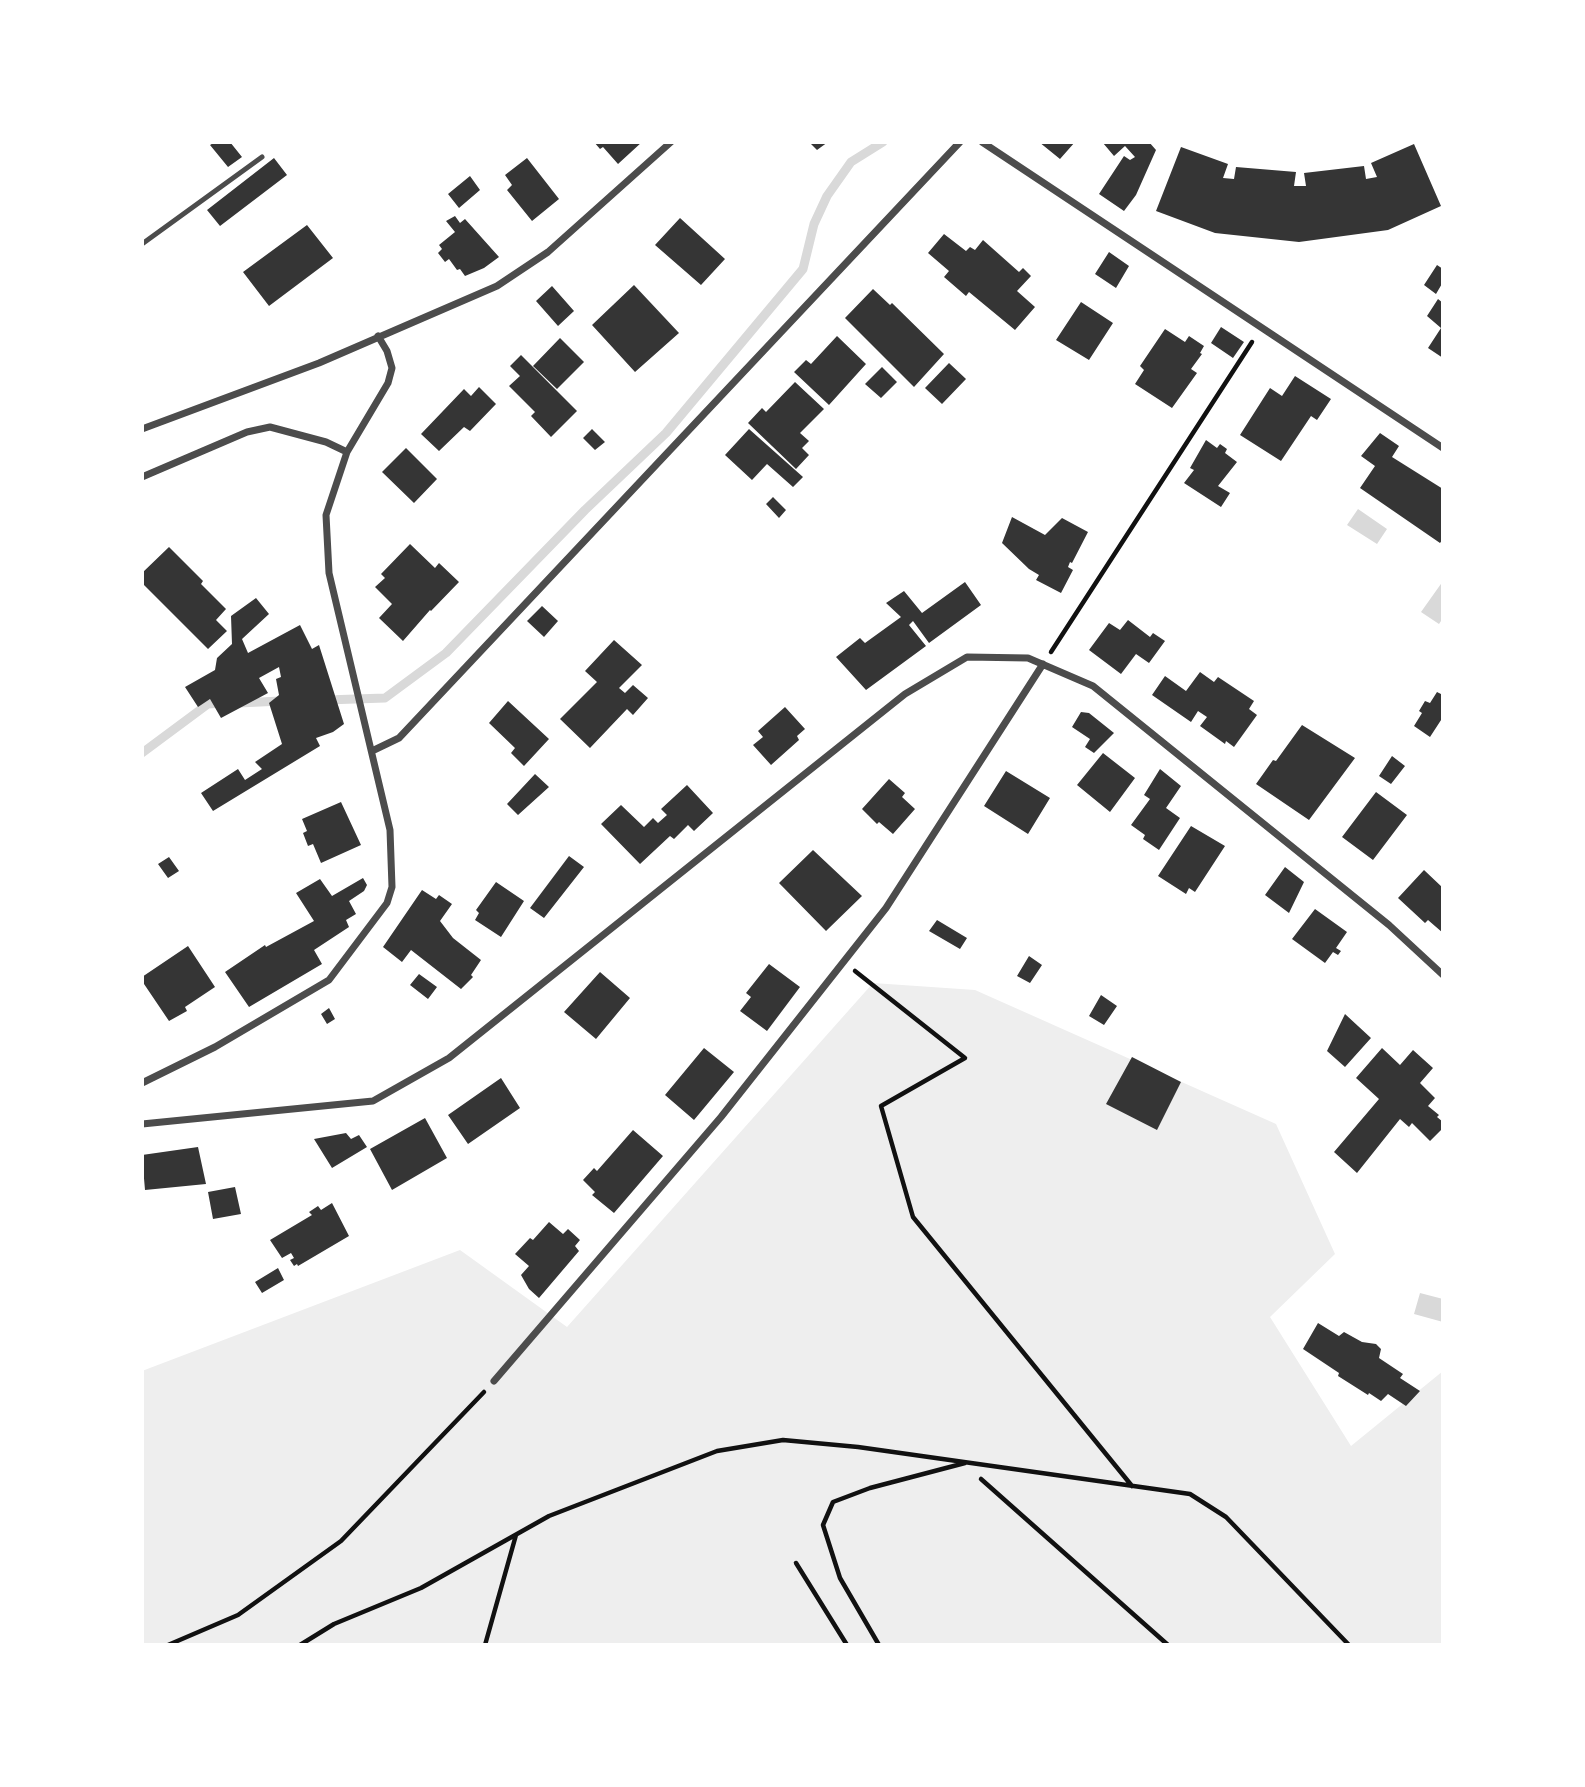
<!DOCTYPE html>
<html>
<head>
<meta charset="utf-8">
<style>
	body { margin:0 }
	#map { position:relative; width:1585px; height:1787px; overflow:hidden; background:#fff; font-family:"Noto Sans",sans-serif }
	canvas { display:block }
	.frame { position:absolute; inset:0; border:144px solid #fff; pointer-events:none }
</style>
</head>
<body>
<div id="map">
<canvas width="1585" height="1787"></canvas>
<div class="frame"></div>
</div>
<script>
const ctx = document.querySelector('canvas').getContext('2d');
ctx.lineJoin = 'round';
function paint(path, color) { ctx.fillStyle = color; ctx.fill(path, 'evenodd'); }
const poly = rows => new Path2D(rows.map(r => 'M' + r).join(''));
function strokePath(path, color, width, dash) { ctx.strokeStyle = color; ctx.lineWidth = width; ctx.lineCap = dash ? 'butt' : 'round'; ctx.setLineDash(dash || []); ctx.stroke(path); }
paint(poly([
	[873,983,975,990,1276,1124,1335,1254,1270,1317,1351,1446,1443,1371,1443,1645,142,1645,142,1371,460,1250,567,1327]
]), '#eee');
paint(poly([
	[1358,509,1387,529,1377,544,1347,525],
	[1443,581,1443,618,1439,624,1421,612],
	[1420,1293,1443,1299,1443,1322,1414,1314]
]), '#d9d9d9');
strokePath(poly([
	[326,700,385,698,446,653,585,510,666,433,803,269,814,224,827,196,851,162,883,142],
	[239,703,281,701],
	[142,753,208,704,222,703]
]), '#d9d9d9', 9);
paint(poly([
	[215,142,230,142,242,157,228,167,210,145],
	[594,142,642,142,618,164,603,147,600,149],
	[809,142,828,142,817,150],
	[1039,142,1075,142,1060,159],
	[1105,142,1149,142,1156,150,1136,195,1124,211,1099,194,1124,156,1130,160,1135,157,1125,146,1114,156,1103,143],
	[1414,144,1441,206,1388,230,1299,242,1215,233,1156,211,1181,147,1228,164,1223,178,1234,179,1236,167,1296,172,1294,186,1306,186,1304,173,1364,166,1366,179,1377,177,1371,163],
	[274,158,287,175,220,226,207,210],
	[527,158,559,199,532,221,507,190,512,185,505,175],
	[470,176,480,190,459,208,448,194],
	[455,216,460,223,465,219,499,257,484,268,465,276,460,269,457,270,449,259,445,262,438,253,442,249,439,245,455,232,446,221],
	[680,218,725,259,701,285,655,245],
	[307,225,333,258,269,306,243,272],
	[944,234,966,251,970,247,975,250,983,240,1019,272,1023,268,1031,276,1017,291,1035,307,1015,330,969,292,966,296,944,277,949,271,928,253],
	[1109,252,1129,266,1116,288,1095,274],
	[1437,265,1443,269,1443,282,1436,294,1424,285],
	[634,285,679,333,635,372,592,325],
	[552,286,574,311,558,326,536,301],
	[873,289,890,305,892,303,944,354,914,387,845,318],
	[1438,299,1443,303,1443,358,1428,348,1441,328,1427,316],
	[1081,302,1113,323,1089,360,1056,340],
	[1221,327,1244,342,1233,358,1211,343],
	[1165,329,1185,342,1189,336,1204,346,1200,353,1202,354,1191,369,1197,373,1172,408,1135,384,1144,370,1140,366],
	[837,336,866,364,829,405,794,372,806,360,811,364],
	[560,338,584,362,557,389,533,366],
	[521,355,577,411,551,437,531,416,535,412,509,386,520,376,510,366],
	[949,363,966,379,942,404,925,388],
	[882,367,897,382,881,398,865,384],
	[1295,376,1331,399,1317,420,1311,416,1281,461,1240,435,1270,388,1282,396],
	[795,382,824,409,800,433,809,441,802,448,809,455,796,469,748,423,762,408,766,412],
	[479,387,496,404,470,431,464,427,439,451,421,434,464,389,471,396],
	[592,429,605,442,595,450,583,438],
	[749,429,803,477,793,487,767,464,752,480,725,455],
	[1380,433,1399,446,1392,457,1443,489,1443,539,1440,543,1360,488,1375,466,1361,456],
	[1206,440,1217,448,1220,444,1227,449,1225,453,1237,462,1218,486,1230,493,1221,507,1184,483,1194,470,1190,468],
	[406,448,437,479,414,503,382,472],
	[773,497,786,510,779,518,766,504],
	[1012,517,1045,535,1062,518,1088,532,1072,563,1070,562,1068,567,1073,570,1061,593,1036,580,1039,575,1029,569,1002,543],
	[410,544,435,568,439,563,459,582,431,611,430,610,403,641,379,618,392,604,375,587,385,578,381,574],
	[169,547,203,581,201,584,226,609,216,620,227,631,208,649,142,583,142,573],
	[965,582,981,605,929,643,913,621,909,625,926,646,866,690,836,657,860,638,865,643,901,617,886,603,904,591,922,613],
	[256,598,269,614,242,639,248,653,300,625,312,649,319,645,344,724,333,732,316,738,320,746,213,811,201,793,238,769,245,780,262,769,255,762,282,744,269,703,279,695,276,679,281,677,279,667,259,678,268,693,221,718,210,699,198,707,185,687,215,670,217,658,232,644,231,616],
	[542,606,558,621,544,637,527,621],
	[1128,620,1150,637,1153,633,1165,641,1149,663,1136,654,1121,674,1089,650,1109,623,1120,630],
	[614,640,642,665,619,688,625,693,633,685,648,698,633,715,627,709,590,748,560,719,597,682,585,671],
	[1200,672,1214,682,1218,677,1254,701,1249,709,1257,715,1234,747,1226,741,1225,744,1200,726,1207,717,1198,711,1191,722,1152,695,1165,676,1186,691],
	[1437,692,1443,695,1443,717,1430,737,1414,726,1422,713,1419,711,1425,701,1430,703],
	[508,701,549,739,524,766,511,753,515,748,489,723],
	[785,707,805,729,797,736,799,740,771,765,753,745,763,737,758,731],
	[1081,712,1089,713,1114,733,1094,753,1085,747,1090,739,1072,727],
	[1302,725,1355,758,1309,820,1256,784,1273,760,1276,761],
	[1103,753,1135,778,1110,812,1077,785],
	[1392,756,1405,766,1391,784,1379,776],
	[1160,769,1181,786,1166,808,1180,818,1159,850,1143,839,1145,835,1131,825,1150,799,1144,795],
	[1006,771,1050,798,1028,834,984,806],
	[535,774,549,787,518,815,507,804],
	[889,779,905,793,902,797,915,809,893,834,879,822,877,824,862,809],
	[687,785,713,813,694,831,688,825,674,839,670,836,640,864,601,824,621,805,644,827,653,818,658,823,667,815,661,809],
	[1376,792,1407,815,1373,860,1342,837],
	[341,802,361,845,321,863,313,844,308,846,303,833,307,831,302,819],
	[1191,826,1225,846,1195,892,1189,888,1186,894,1158,876],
	[813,850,862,896,826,931,779,883],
	[569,856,584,867,544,918,530,908],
	[169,857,179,871,168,878,158,864],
	[1285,867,1304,882,1289,913,1265,895],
	[1424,870,1443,888,1443,933,1428,920,1425,923,1398,898],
	[363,878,367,885,364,891,349,901,356,914,346,920,349,927,314,950,322,964,249,1007,225,972,265,945,266,947,314,921,296,893,320,879,332,896],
	[496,882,524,901,501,937,475,920,479,913,476,910],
	[422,890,436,899,439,895,452,904,440,921,453,938,481,960,471,975,473,977,461,989,411,950,402,962,383,947],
	[1315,909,1347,932,1336,948,1341,951,1338,955,1333,952,1325,963,1292,939],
	[937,920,967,938,960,949,929,931],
	[188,946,215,987,185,1007,187,1011,169,1021,142,981,142,977],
	[1029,956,1042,965,1030,983,1017,976],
	[769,964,800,987,767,1031,740,1011,751,997,746,993],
	[600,972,630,998,596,1039,564,1012],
	[419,974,437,987,428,999,410,985],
	[1101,995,1117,1006,1104,1025,1089,1016],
	[329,1008,335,1019,327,1024,321,1014],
	[1345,1014,1371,1038,1345,1067,1327,1051],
	[704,1048,734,1072,694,1120,665,1095],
	[1382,1048,1400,1065,1413,1050,1433,1068,1420,1083,1435,1098,1428,1106,1439,1115,1437,1117,1443,1122,1443,1128,1430,1141,1412,1123,1409,1127,1400,1119,1357,1173,1334,1152,1379,1099,1356,1078],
	[1132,1057,1181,1082,1157,1130,1106,1104],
	[501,1078,520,1108,468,1144,448,1115],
	[425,1118,447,1158,392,1190,370,1149],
	[633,1130,663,1156,614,1213,592,1195,595,1192,583,1180,594,1168,597,1171],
	[346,1133,351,1139,359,1135,367,1147,332,1168,314,1139],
	[198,1147,206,1184,145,1190,142,1155],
	[235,1187,241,1214,213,1219,208,1192],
	[332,1203,349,1236,298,1266,297,1264,294,1266,290,1260,294,1258,291,1253,282,1258,270,1240,312,1215,309,1212,318,1206,321,1210],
	[549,1222,563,1234,568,1229,580,1240,575,1246,579,1251,539,1298,529,1289,521,1275,529,1266,515,1254,530,1238,533,1240],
	[278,1268,284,1280,262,1293,255,1282],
	[1318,1323,1339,1336,1344,1332,1362,1342,1376,1344,1381,1349,1379,1358,1403,1374,1400,1378,1420,1391,1406,1406,1388,1394,1381,1401,1369,1393,1368,1395,1338,1376,1339,1373,1303,1349]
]), '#353535');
strokePath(poly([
	[1051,652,1252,342],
	[855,971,965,1058,881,1106,913,1217,1132,1486],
	[981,1479,1168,1645],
	[796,1563,847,1645],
	[168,1645,238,1615,341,1541,484,1392],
	[300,1645,334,1624,421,1588,549,1516,717,1451,783,1440,858,1447,1190,1494,1226,1517,1349,1645],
	[485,1645,516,1535],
	[879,1645,840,1578,823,1525,833,1502,870,1488,965,1463]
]), '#111', 4.5);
strokePath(poly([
	[142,244,262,157]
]), '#4c4c4c', 5);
strokePath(poly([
	[982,142,1443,448],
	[142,429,319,363,497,286,548,252,671,142],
	[142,477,247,432,270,427,326,442,347,452],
	[372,751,399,738,960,142],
	[142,1083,215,1047,329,980,387,903,392,887,390,830,329,573,326,515,347,452,388,383,392,368,387,351,378,336],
	[142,1124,373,1101,449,1058,905,694,967,657,1028,658,1093,686,1389,925,1443,975],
	[494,1381,721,1117,886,908,1043,664]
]), '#4c4c4c', 7);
</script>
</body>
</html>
